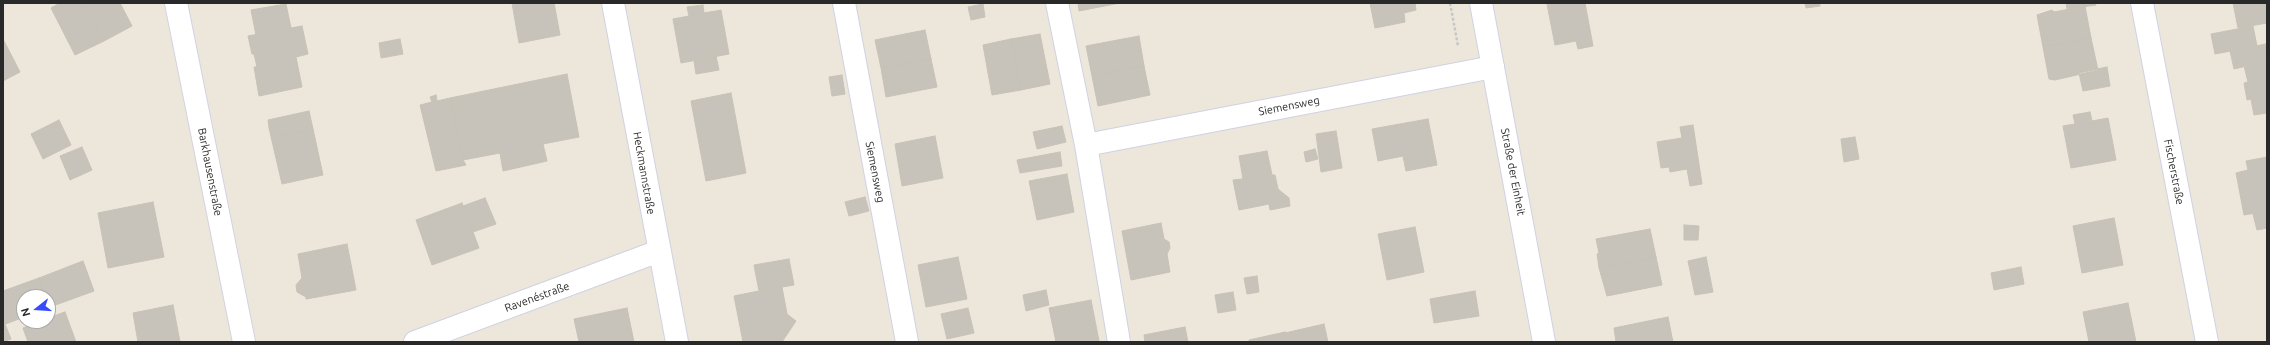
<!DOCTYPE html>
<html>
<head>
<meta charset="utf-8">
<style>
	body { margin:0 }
	#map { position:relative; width:2270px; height:345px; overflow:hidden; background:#ece6db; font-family:Ubuntu,sans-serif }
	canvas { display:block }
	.frame { position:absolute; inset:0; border:4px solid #292929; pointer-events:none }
	.north { position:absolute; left:16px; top:289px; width:40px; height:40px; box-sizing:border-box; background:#fff; border:1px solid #a9a9a9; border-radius:50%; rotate:253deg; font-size:11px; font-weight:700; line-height:16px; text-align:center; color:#292929 }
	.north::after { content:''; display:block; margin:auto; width:14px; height:18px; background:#374dfd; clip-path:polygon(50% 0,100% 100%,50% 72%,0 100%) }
</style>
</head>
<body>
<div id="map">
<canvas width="2270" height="345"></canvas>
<div class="frame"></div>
<div class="north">N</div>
</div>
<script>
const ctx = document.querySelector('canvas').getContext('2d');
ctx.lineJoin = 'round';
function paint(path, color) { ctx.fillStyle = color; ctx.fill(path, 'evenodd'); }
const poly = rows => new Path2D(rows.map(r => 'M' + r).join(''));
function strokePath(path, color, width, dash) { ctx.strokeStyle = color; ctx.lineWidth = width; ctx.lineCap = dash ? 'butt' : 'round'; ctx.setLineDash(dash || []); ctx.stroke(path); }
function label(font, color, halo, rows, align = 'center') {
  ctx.font = font + ' Ubuntu,sans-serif'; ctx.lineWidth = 3; ctx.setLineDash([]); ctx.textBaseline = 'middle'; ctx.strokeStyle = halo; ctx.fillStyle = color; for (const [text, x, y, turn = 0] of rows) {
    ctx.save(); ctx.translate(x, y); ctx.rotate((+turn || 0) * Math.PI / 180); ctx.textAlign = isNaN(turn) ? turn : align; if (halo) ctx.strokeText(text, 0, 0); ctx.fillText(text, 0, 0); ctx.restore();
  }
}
const building = poly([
	[60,3,84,3,104,41,75,55,51,8,60,3],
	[84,3,120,3,132,26,104,41,84,3],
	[512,3,554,3,560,35,519,43,512,3],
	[1078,3,1120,3,1079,11,1078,3],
	[1370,3,1415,3,1416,10,1404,13,1405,22,1375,28,1370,3],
	[1554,3,1585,3,1593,46,1578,49,1576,41,1555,45,1547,4,1554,3],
	[1805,3,1820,3,1820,6,1806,8,1805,3],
	[2066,3,2095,3,2096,5,2067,9,2066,3],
	[2233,3,2267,3,2267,23,2238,28,2233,3],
	[286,4,291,28,256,35,251,10,286,4],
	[983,4,985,17,971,20,968,7,983,4],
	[703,5,704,13,721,10,729,54,681,63,673,19,689,16,687,7,703,5],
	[2085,6,2091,38,2043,47,2037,15,2052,10,2054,12,2085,6],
	[302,26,308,54,296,57,302,87,259,96,254,67,257,67,254,54,252,54,248,36,302,26],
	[2253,26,2257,46,2215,54,2211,34,2253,26],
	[925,30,931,59,881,68,875,40,925,30],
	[1040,34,1050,84,1021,90,1011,39,1040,34],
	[1139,36,1144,66,1092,76,1086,46,1139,36],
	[2091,38,2098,70,2055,80,2049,79,2043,47,2091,38],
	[3,39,20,72,3,81,3,39],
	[400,39,403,54,381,58,379,43,400,39],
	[1011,39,1021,90,992,95,983,45,1011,39],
	[2266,44,2267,61,2234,69,2230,51,2266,44],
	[716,56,719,70,696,74,694,61,716,56],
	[931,59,937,87,886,97,881,68,931,59],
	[2267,61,2267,113,2254,115,2251,99,2247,100,2244,83,2248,82,2244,66,2267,61],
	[1144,66,1150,95,1098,106,1092,76,1144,66],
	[2107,67,2110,86,2083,91,2079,73,2107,67],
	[567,74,579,137,543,144,547,161,503,171,500,153,463,160,450,98,567,74],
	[842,75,845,94,832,96,829,77,842,75],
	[731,93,746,173,706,181,691,101,731,93],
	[436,95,437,101,450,98,463,160,466,165,436,171,420,105,432,102,430,97,436,95],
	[309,111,313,129,276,137,273,127,269,128,268,120,309,111],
	[2090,112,2092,121,2108,118,2116,160,2071,168,2063,126,2075,124,2073,115,2090,112],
	[1428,119,1437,165,1406,171,1403,156,1378,161,1372,129,1428,119],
	[59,120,71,145,43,159,31,134,59,120],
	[1693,125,1702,184,1690,186,1687,169,1670,172,1669,167,1661,168,1657,142,1682,138,1680,127,1693,125],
	[1062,126,1066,142,1037,149,1033,132,1062,126],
	[273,127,276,137,313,129,323,175,282,184,269,128,273,127],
	[1336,131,1342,168,1321,172,1316,134,1336,131],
	[935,136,943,178,902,186,895,144,935,136],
	[1855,137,1859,159,1844,162,1841,139,1855,137],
	[82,147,92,170,70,180,60,156,82,147],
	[1315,149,1318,159,1306,162,1304,152,1315,149],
	[1267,151,1272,175,1275,175,1278,189,1289,198,1290,206,1270,210,1269,204,1239,210,1233,180,1243,179,1239,156,1267,151],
	[1060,152,1062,166,1020,173,1017,160,1060,152],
	[2267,157,2267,211,2244,215,2236,173,2248,170,2246,161,2267,157],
	[1067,174,1074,212,1037,220,1029,181,1067,174],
	[865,197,869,211,849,216,845,202,865,197],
	[485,198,496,224,473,232,463,206,485,198],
	[153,202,164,257,108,268,98,213,153,202],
	[462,203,479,248,432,265,416,220,462,203],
	[2267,211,2267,228,2257,230,2253,214,2267,211],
	[2114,218,2123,265,2082,273,2073,226,2114,218],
	[1161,223,1164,239,1169,242,1170,248,1167,254,1170,272,1131,280,1122,231,1161,223],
	[1684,225,1699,226,1698,240,1684,240,1684,225],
	[1415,227,1424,272,1387,280,1378,234,1415,227],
	[1650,229,1656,257,1599,268,1597,254,1599,253,1596,239,1650,229],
	[347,244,356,290,306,299,306,297,297,292,296,285,302,278,298,254,347,244],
	[958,257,967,299,926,307,918,265,958,257],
	[1656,257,1662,285,1607,296,1599,268,1656,257],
	[1706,257,1713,292,1695,295,1688,261,1706,257],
	[789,259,794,285,782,287,787,314,796,321,782,342,743,342,734,296,759,291,754,265,789,259],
	[83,261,94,291,50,307,48,297,46,297,39,278,83,261],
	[2021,267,2024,284,1994,290,1991,273,2021,267],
	[1257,276,1259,292,1247,294,1244,278,1257,276],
	[39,278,46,297,24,297,24,317,3,325,3,291,39,278],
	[1046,290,1049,305,1026,311,1023,295,1046,290],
	[1475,291,1479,316,1434,323,1430,299,1475,291],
	[1233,292,1236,310,1218,313,1215,295,1233,292],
	[1091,300,1099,341,1056,342,1049,308,1091,300],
	[2128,303,2136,342,2089,342,2083,312,2128,303],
	[173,305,180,342,138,342,133,313,173,305],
	[627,308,634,342,579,342,574,319,627,308],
	[968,308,974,333,947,339,941,314,968,308],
	[65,312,76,342,28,342,23,328,41,321,48,321,48,318,65,312],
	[1668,317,1673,342,1616,342,1614,328,1668,317],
	[5,324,11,339,3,342,3,325,5,324],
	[1324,324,1328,342,1287,342,1285,333,1324,324],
	[1185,327,1188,342,1145,342,1144,335,1185,327],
	[1285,332,1287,342,1249,342,1249,340,1285,332]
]);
paint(building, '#c7c3bb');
strokePath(building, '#c7c2b5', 1);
const street = poly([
	[176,3,244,342],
	[613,3,677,342],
	[844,3,907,342],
	[1057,3,1086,145,1119,342],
	[2142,3,2207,342],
	[1086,145,1493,67],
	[415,342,659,251]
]);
const secondary = poly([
	[1481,3,1544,342]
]);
strokePath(street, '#d0d2e3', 24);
strokePath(secondary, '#d0d2e3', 24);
strokePath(poly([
	[1450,3,1458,46]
]), '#c7c7c7', 2.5, [3, 2]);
strokePath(street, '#fff', 22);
strokePath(secondary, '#fff', 22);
label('11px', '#292929', '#fff', [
	["Siemensweg",1289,106,-11],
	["Barkhausenstraße",210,172,79],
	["Siemensweg",875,172,79],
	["Straße der Einheit",1513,172,79],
	["Fischerstraße",2174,172,79],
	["Heckmannstraße",644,173,80],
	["Ravenéstraße",537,297,-20]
]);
</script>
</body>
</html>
